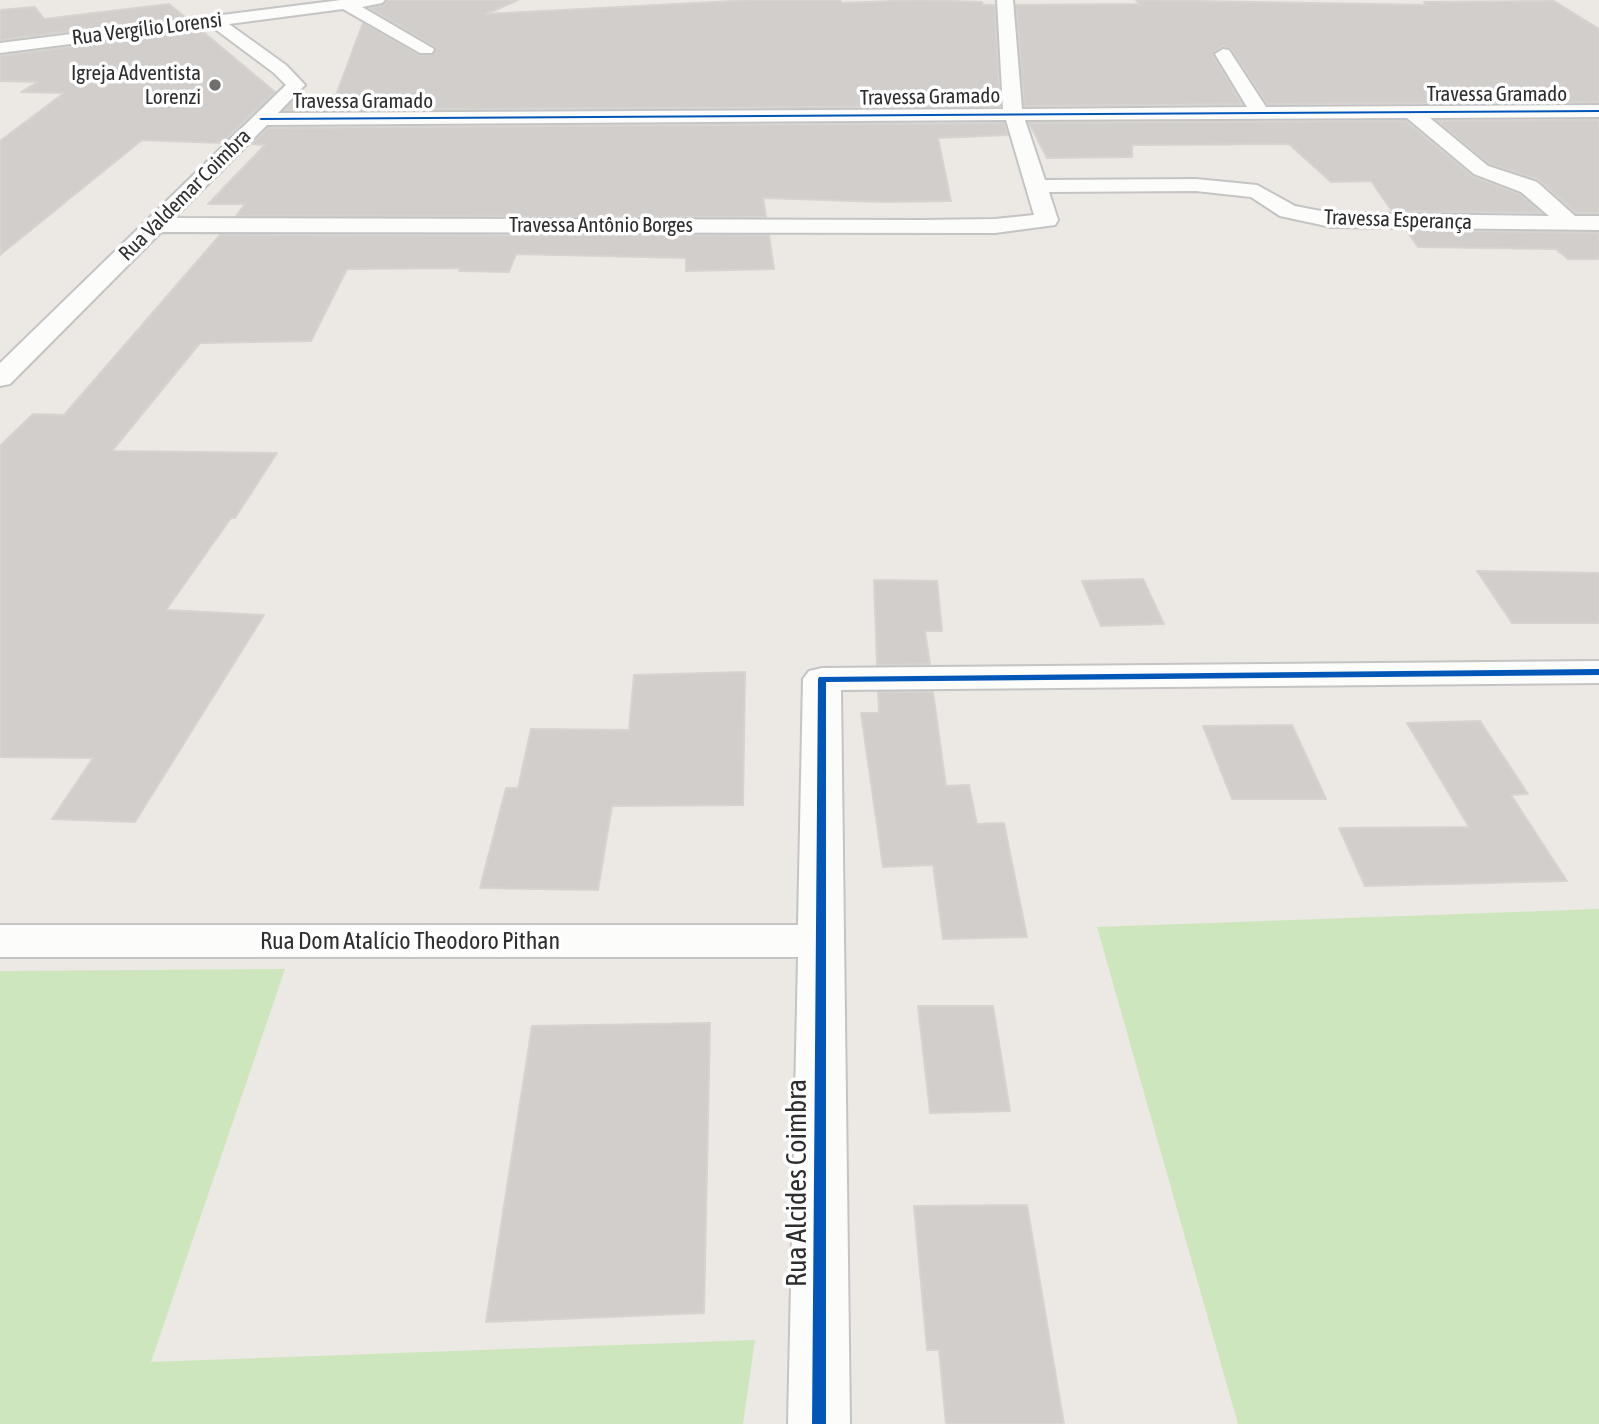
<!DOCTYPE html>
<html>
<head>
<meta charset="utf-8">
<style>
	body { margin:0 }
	canvas { display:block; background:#ece8e4 }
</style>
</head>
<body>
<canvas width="1599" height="1424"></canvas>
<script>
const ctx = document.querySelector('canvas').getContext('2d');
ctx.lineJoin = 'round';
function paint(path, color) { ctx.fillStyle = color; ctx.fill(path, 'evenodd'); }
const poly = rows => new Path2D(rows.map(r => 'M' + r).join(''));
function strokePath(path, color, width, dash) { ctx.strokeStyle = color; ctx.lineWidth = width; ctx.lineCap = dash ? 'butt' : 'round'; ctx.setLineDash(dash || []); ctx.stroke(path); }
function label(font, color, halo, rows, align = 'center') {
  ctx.font = font + ' "Asap Condensed",sans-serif'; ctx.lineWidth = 7; ctx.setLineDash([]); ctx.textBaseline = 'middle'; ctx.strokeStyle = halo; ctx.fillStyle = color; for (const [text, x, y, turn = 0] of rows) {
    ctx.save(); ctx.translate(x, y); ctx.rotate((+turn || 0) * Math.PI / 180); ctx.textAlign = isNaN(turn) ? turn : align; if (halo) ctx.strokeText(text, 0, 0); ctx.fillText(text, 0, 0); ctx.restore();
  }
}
paint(poly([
	[1599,909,1599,1424,1238,1424,1097,927],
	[285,969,151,1362,755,1340,743,1424,0,1424,0,971]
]), '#cee6be');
const building = poly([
	[388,0,518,0,486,14,752,0,840,0,842,3,919,0,982,2,983,5,995,5,1000,106,284,110,299,95,336,95,363,23,419,55,434,54,435,47,369,8,383,6,388,0],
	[1136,0,1427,5,1424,2,1554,1,1599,29,1599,102,1267,104,1231,49,1223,46,1214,52,1213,55,1242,104,1024,106,1016,5,1140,4,1136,0],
	[169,4,185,17,0,40,0,10,35,7,44,19,169,4],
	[201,30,275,92,222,143,142,140,0,255,0,141,64,93,21,92,38,82,0,81,0,56,201,30],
	[1599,120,1599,213,1576,213,1538,179,1489,164,1437,121,1599,120],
	[1406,121,1472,176,1520,194,1542,213,1392,211,1371,181,1331,182,1289,144,1132,145,1132,157,1047,158,1029,123,1406,121],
	[1004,123,1008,135,938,138,951,201,886,202,763,198,766,217,236,216,245,204,208,204,265,145,252,144,268,128,1004,123],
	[1406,230,1599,233,1599,259,1568,259,1556,249,1418,247,1406,230],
	[220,235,769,235,774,269,686,271,686,258,516,254,509,272,459,271,461,268,347,269,311,341,200,343,112,451,277,453,235,518,231,518,166,610,264,615,135,822,52,819,93,758,0,757,0,446,33,414,64,415,220,235],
	[1477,571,1599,573,1599,623,1512,623,1477,571],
	[1143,579,1164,624,1101,626,1082,581,1143,579],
	[874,580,937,581,942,631,925,631,930,664,877,665,874,580],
	[745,672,743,805,612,806,598,890,480,888,506,788,518,788,531,729,629,730,634,675,745,672],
	[878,692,933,692,946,786,969,785,977,824,1004,823,1027,937,943,939,933,865,883,867,861,713,879,713,878,692],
	[1480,721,1528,794,1511,795,1567,881,1365,886,1339,828,1469,827,1407,723,1480,721],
	[1292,725,1326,799,1232,799,1203,726,1292,725],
	[918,1006,993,1006,1010,1111,930,1113,918,1006],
	[710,1023,704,1313,486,1322,532,1026,710,1023],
	[1027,1205,1064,1424,946,1424,939,1350,927,1350,914,1206,1027,1205]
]);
paint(building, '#d1cecb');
strokePath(building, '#d7d4d0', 2);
const minor = poly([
	[341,0,385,0,382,3,362,7,434,49,432,53,420,53,343,9,229,24,286,65,305,85,278,113,1003,109,997,0,1013,0,1022,109,1247,107,1215,54,1223,49,1229,50,1266,107,1599,105,1599,117,1430,118,1488,166,1537,182,1575,216,1599,216,1599,230,1331,227,1280,216,1251,197,1196,191,1049,192,1058,220,1055,225,995,233,161,232,10,384,0,386,0,363,286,85,274,73,211,26,0,53,0,43,341,0],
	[1407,118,1474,174,1521,192,1549,216,1331,213,1295,206,1257,185,1196,179,1045,180,1025,120,1407,118],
	[1006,120,1034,215,995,219,922,220,174,218,267,125,1006,120],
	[1599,661,1599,683,841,690,850,1424,788,1424,798,957,0,957,0,925,798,925,803,679,809,671,822,668,1599,661]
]);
strokePath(minor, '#c5c4c5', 4);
paint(minor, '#fcfcfb');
paint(poly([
	[1599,110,1599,112,261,120,259,119,261,118,1599,110],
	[1599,669,1599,675,826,682,826,1424,812,1424,818,679,819,677,1599,669]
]), '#0057b8');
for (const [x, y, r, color] of [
	[215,85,7,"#706f6e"]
]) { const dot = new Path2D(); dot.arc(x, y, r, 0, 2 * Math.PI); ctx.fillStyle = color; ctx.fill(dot); strokePath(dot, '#fff', 2.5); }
label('21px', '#2e2e2e', '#fff', [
	["Rua Vergílio Lorensi",147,29,-7],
	["Travessa Gramado",1497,94],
	["Travessa Gramado",930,97,-1],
	["Travessa Gramado",363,101],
	["Rua Valdemar Coimbra",185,195,-45],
	["Travessa Esperança",1398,220,2],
	["Travessa Antônio Borges",601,225]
]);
label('21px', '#2e2e2e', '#fff', [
	["Igreja Adventista",201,73],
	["Lorenzi",201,97]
], 'right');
label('24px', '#2e2e2e', '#fff', [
	["Rua Dom Atalício Theodoro Pithan",410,941]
]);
label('28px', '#2e2e2e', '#fff', [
	["Rua Alcides Coimbra",797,1183,-90]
]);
</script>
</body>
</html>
